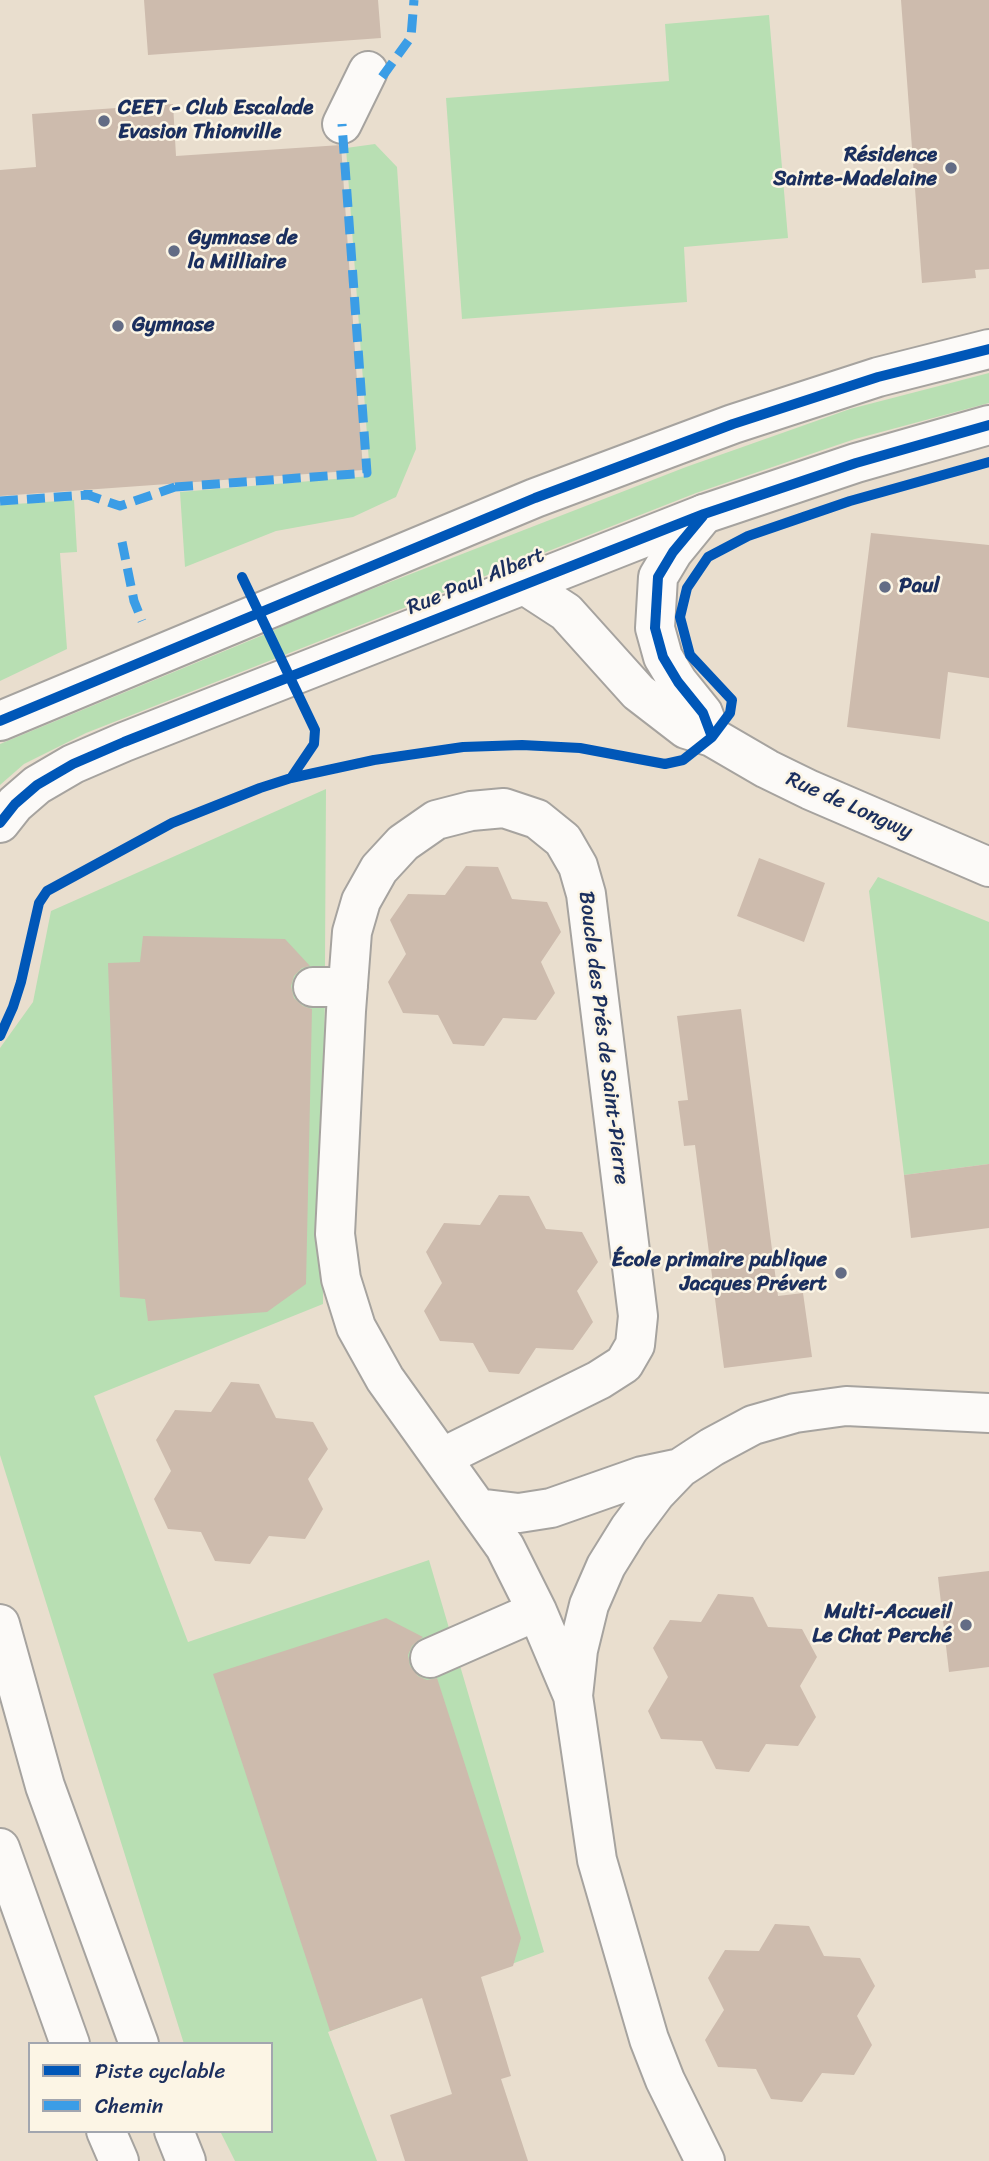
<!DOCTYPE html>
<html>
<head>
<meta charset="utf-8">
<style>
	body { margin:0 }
	#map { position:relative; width:989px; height:2161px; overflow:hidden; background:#e9dece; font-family:Sriracha,sans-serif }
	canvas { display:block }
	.legend { position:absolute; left:28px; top:2042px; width:245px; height:91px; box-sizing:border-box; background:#fcf5e5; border:2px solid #a2a6af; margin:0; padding:9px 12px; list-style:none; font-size:21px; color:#1b2f5e }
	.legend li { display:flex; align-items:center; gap:14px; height:35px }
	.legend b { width:35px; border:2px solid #a2a6af }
</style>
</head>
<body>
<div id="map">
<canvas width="989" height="2161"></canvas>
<ul class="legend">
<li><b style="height:9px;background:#0057b8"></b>Piste cyclable</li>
<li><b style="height:9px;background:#3b9de6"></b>Chemin</li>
</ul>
</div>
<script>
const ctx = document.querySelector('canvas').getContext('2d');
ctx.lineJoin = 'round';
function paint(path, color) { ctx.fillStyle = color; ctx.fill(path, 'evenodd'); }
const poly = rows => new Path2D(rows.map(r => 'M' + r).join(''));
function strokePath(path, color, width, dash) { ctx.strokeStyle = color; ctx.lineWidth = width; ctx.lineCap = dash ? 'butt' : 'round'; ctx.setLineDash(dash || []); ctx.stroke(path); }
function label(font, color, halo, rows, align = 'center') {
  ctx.font = font + ' Sriracha,sans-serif'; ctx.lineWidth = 5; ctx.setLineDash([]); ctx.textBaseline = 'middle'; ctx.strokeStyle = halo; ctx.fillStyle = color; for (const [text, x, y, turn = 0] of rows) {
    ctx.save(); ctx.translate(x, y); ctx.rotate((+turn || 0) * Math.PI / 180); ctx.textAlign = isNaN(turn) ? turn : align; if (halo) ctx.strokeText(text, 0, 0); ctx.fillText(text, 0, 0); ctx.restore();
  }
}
paint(poly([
	[769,15,788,238,684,247,687,302,462,319,446,98,669,81,665,24],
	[375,144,397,167,416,449,396,497,353,517,276,531,185,567,180,492,370,476,346,148],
	[989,373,989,403,855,439,696,493,86,733,24,764,0,785,0,744,268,633,300,617,686,467,850,409],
	[74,500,77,552,60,553,67,649,0,681,0,505],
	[326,789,323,1304,94,1396,188,1642,429,1560,544,1952,328,2032,377,2161,235,2161,220,2131,271,2131,271,2044,184,2044,0,1455,0,1048,33,1002,51,911],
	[878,877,989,922,989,1164,904,1175,869,891]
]), '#b8dfb3');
paint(poly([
	[144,0,378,0,381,38,148,55],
	[901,0,989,0,989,269,975,270,976,278,922,283],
	[173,104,176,156,341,145,363,470,0,496,0,170,36,167,32,114],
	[871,533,989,545,989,678,948,672,940,739,847,727],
	[759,858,825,883,804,942,737,916],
	[466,866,498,867,512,899,547,902,561,932,541,962,555,993,536,1020,503,1018,484,1046,453,1044,438,1015,403,1013,388,982,406,954,390,920,408,894,445,895],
	[143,936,285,939,310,966,302,968,294,976,291,986,294,998,303,1006,312,1009,306,1284,267,1312,148,1321,145,1299,120,1297,108,963,140,962],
	[741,1009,778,1296,803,1293,812,1357,724,1368,695,1145,684,1146,678,1101,688,1100,677,1016],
	[989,1164,989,1228,911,1238,904,1175],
	[499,1195,529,1196,546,1229,582,1232,598,1262,577,1291,593,1322,573,1350,536,1348,519,1374,489,1372,473,1343,440,1341,424,1311,442,1283,426,1252,444,1223,480,1225],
	[231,1382,259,1384,276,1418,313,1422,328,1449,308,1479,323,1509,305,1539,269,1536,250,1564,215,1561,201,1532,168,1529,154,1499,171,1471,156,1440,175,1410,211,1412],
	[989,1571,989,1667,949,1672,938,1577],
	[718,1594,753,1597,768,1627,802,1629,817,1657,800,1686,816,1717,798,1746,766,1744,749,1772,716,1769,702,1741,661,1739,648,1711,668,1677,653,1648,670,1620,701,1622],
	[386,1618,423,1637,412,1646,408,1655,410,1666,418,1676,427,1680,437,1678,521,1938,513,1966,481,1977,511,2076,501,2079,528,2161,405,2161,390,2115,452,2094,422,1998,330,2031,213,1674],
	[775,1924,809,1926,824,1956,860,1958,875,1986,857,2016,872,2045,854,2075,822,2073,802,2102,771,2099,756,2069,718,2067,705,2040,724,2010,708,1978,725,1950,759,1951]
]), '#cdbbad');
const minor = poly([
	[342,124,368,71],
	[704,514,673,552,658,577,655,628,663,657,678,682,703,713,712,737],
	[523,584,566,612,638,692,686,729,712,737,767,769,810,790,989,867],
	[313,987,348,987],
	[443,1457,599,1380,624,1364,635,1345,638,1316,586,894,578,866,563,840,537,819,504,808,471,811,436,820,403,843,379,869,361,901,352,932,346,1011,335,1234,341,1279,356,1327,385,1379,505,1547,537,1611,573,1696],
	[477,1508,519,1513,551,1508,642,1476,680,1468],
	[430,1658,537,1611],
	[705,2161,665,2080,649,2039,597,1860,573,1696,578,1650,589,1605,606,1566,629,1529,656,1493,680,1468,712,1447,753,1425,795,1413,846,1406,989,1413]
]);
const major = poly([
	[0,721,535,498,733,424,878,377,989,349],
	[0,823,15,804,37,785,73,764,124,742,704,514,856,463,989,425],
	[0,1624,45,1786,139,2044],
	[0,1848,70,2044],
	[106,2131,119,2161],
	[174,2131,186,2161]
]);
strokePath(minor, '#a6a39f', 42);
strokePath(major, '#a6a39f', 42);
strokePath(minor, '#fcfaf8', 38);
strokePath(major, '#fcfaf8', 38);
strokePath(poly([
	[382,77,411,37,414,0],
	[175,487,367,473,342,124],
	[88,490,88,495,120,506,175,487,175,484],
	[0,501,88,495],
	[122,542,134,601,142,621]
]), '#3b9de6', 9, [18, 9]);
strokePath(poly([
	[703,516,673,552,658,577,655,628,663,657,678,682,703,713,712,737],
	[242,577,315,730,314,744,291,778],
	[0,721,535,498,733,424,878,377,989,349],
	[0,823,15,804,37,785,73,764,124,742,704,514,856,463,989,425],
	[0,1036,13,1007,21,982,39,903,47,891,172,823,260,788,291,778,374,760,463,747,522,745,580,748,665,764,683,760,712,737,730,713,732,700,690,655,680,617,687,588,708,557,748,536,850,501,989,462]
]), '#0057b8', 10);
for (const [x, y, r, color] of [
	[104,121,7,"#636c85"],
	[951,168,7,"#636c85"],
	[174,251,7,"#636c85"],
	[118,326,7,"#636c85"],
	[885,587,7,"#636c85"],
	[841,1273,7,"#636c85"],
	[966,1625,7,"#636c85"]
]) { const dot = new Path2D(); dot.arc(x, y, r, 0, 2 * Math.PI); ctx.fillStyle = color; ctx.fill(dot); strokePath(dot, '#fcf5e5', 2.5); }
label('bold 21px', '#1b2f5e', '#fcf5e5', [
	["CEET - Club Escalade",118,109],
	["Evasion Thionville",118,133],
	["Résidence",937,156,"right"],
	["Sainte-Madelaine",937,180,"right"],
	["Gymnase de",188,239],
	["la Milliaire",188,263],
	["Gymnase",132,326],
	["Paul",899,587],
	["École primaire publique",827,1261,"right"],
	["Jacques Prévert",827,1285,"right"],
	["Multi-Accueil",952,1613,"right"],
	["Le Chat Perché",952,1637,"right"]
], 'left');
label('21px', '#1b2f5e', '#fcf5e5', [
	["Rue Paul Albert",476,582,-22],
	["Rue de Longwy",849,806,24],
	["Boucle des Prés de Saint-Pierre",603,1038,83]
]);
</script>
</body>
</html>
